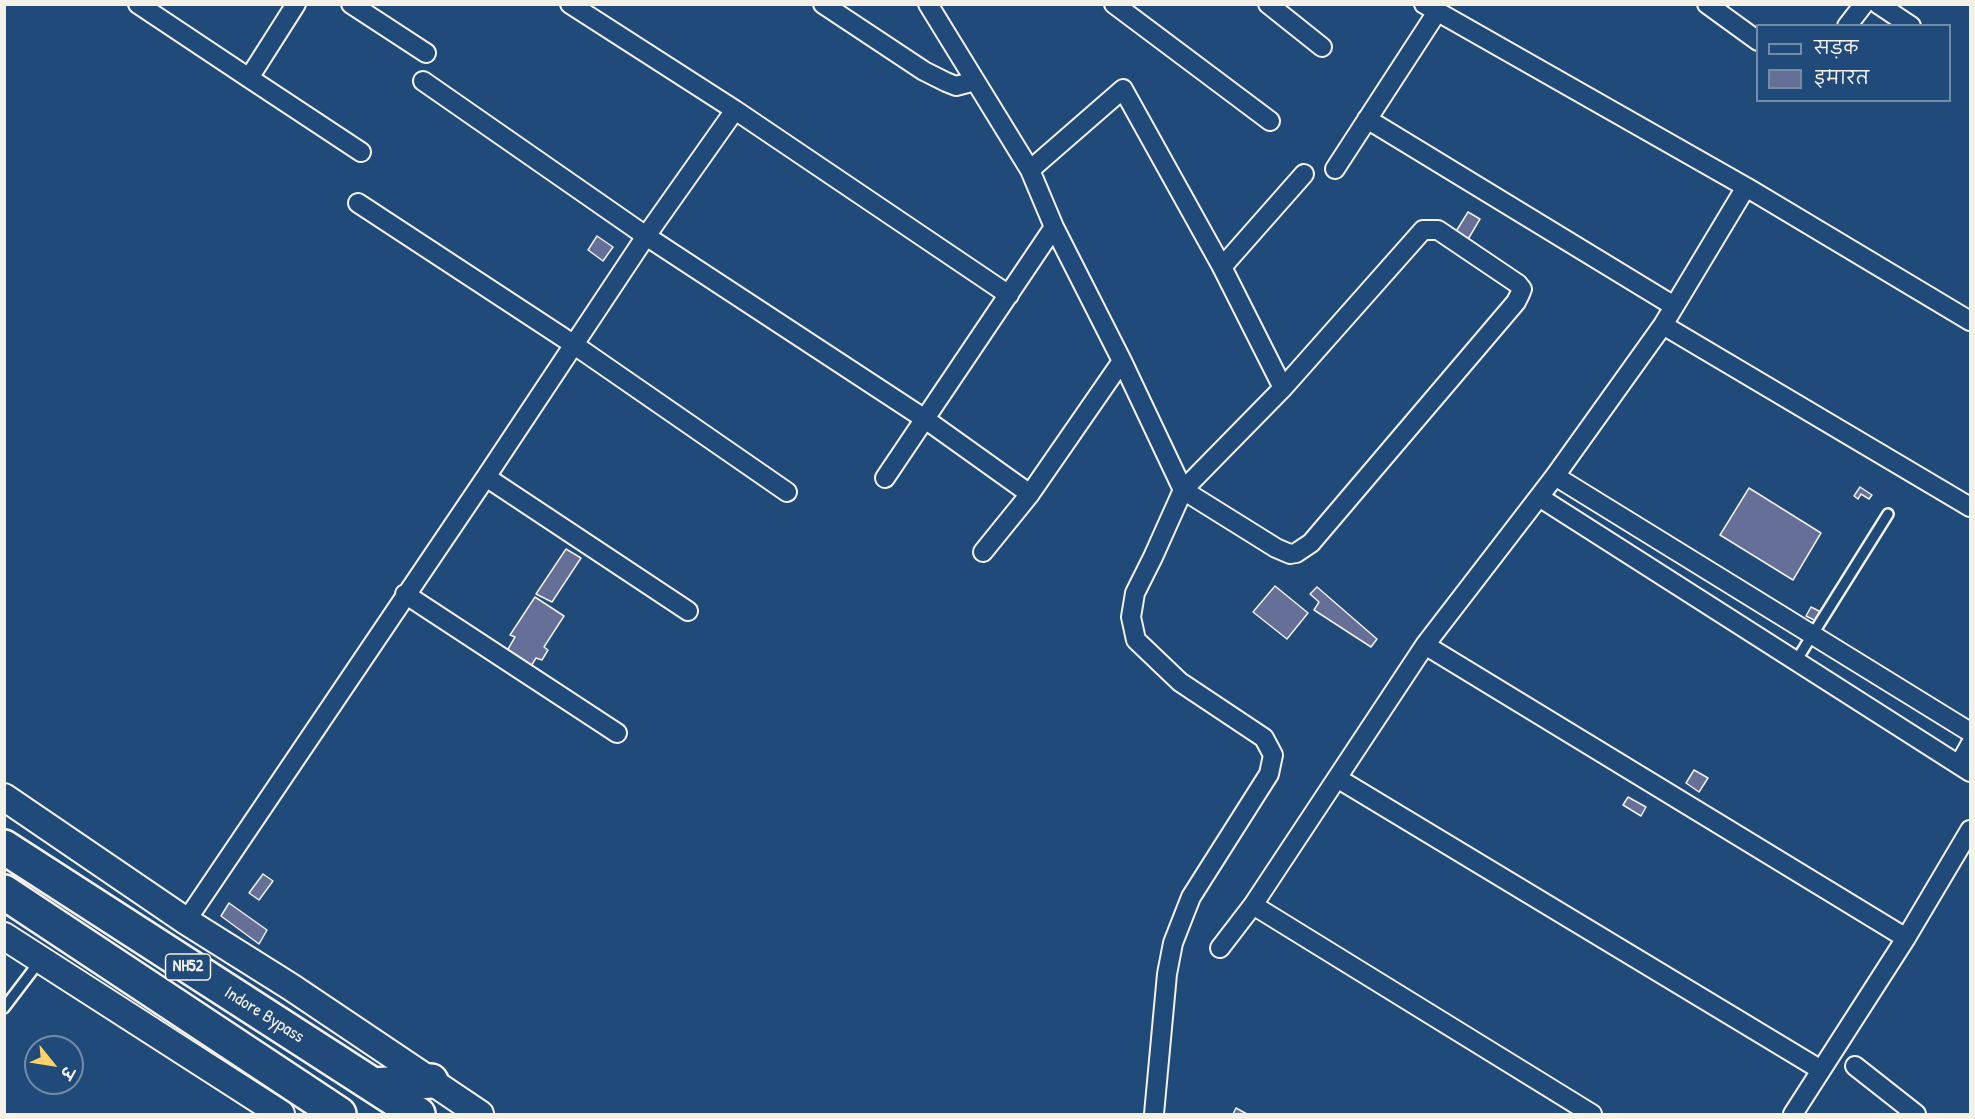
<!DOCTYPE html>
<html>
<head>
<meta charset="utf-8">
<style>
	body { margin:0 }
	#map { position:relative; width:1975px; height:1119px; overflow:hidden; background:#1f4a7a; font-family:"Patrick Hand","Playpen Sans Deva",sans-serif }
	canvas { display:block }
	.frame { position:absolute; inset:0; border:6px solid #f4f1e8; pointer-events:none }
	.legend { position:absolute; left:1756px; top:24px; width:195px; height:78px; box-sizing:border-box; background:#1f4a7a; border:2px solid #748da6; margin:0; padding:8px 10px; list-style:none; font-size:18px; color:#f4f1e8 }
	.legend li { display:flex; align-items:center; gap:12px; height:30px }
	.legend b { width:30px; border:2px solid #748da6 }
	.north { position:absolute; left:24px; top:1035px; width:60px; height:60px; box-sizing:border-box; background:#1f4a7a; border:2px solid #748da6; border-radius:50%; rotate:120deg; font-size:16px; font-weight:700; line-height:24px; text-align:center; color:#f4f1e8 }
	.north::after { content:''; display:block; margin:auto; width:21px; height:27px; background:#ffd166; clip-path:polygon(50% 0,100% 100%,50% 72%,0 100%) }
</style>
</head>
<body>
<div id="map">
<canvas width="1975" height="1119"></canvas>
<div class="frame"></div>
<ul class="legend">
<li><b style="height:8px;background:#1f4a7a"></b>सड़क</li>
<li><b style="height:16px;background:#656f98"></b>इमारत</li>
</ul>
<div class="north">उ</div>
</div>
<script>
const ctx = document.querySelector('canvas').getContext('2d');
ctx.lineJoin = 'round';
function paint(path, color) { ctx.fillStyle = color; ctx.fill(path, 'evenodd'); }
const poly = rows => new Path2D(rows.map(r => 'M' + r).join(''));
function strokePath(path, color, width, dash) { ctx.strokeStyle = color; ctx.lineWidth = width; ctx.lineCap = dash ? 'butt' : 'round'; ctx.setLineDash(dash || []); ctx.stroke(path); }
function label(font, color, halo, rows, align = 'center') {
  ctx.font = font + ' "Patrick Hand",sans-serif'; ctx.lineWidth = 6; ctx.setLineDash([]); ctx.textBaseline = 'middle'; ctx.strokeStyle = halo; ctx.fillStyle = color; for (const [text, x, y, turn = 0] of rows) {
    ctx.save(); ctx.translate(x, y); ctx.rotate((+turn || 0) * Math.PI / 180); ctx.textAlign = isNaN(turn) ? turn : align; if (halo) ctx.strokeText(text, 0, 0); ctx.fillText(text, 0, 0); ctx.restore();
  }
}
const building = poly([
	[1468,212,1480,219,1467,241,1455,233,1468,212],
	[597,236,613,247,603,261,588,250,597,236],
	[1860,487,1872,495,1869,499,1861,494,1858,499,1854,496,1860,487],
	[1749,488,1821,533,1793,580,1720,535,1749,488],
	[566,549,581,558,552,602,536,594,566,549],
	[1275,586,1308,613,1287,639,1253,612,1275,586],
	[1317,587,1377,639,1371,647,1314,610,1319,602,1310,594,1317,587],
	[535,597,564,616,544,647,548,650,542,660,536,658,528,671,504,656,515,637,510,635,535,597],
	[1811,607,1821,612,1816,621,1806,616,1811,607],
	[1694,770,1708,778,1699,792,1686,783,1694,770],
	[1628,797,1646,807,1641,816,1623,805,1628,797],
	[263,874,273,881,259,900,249,893,263,874],
	[229,903,267,930,259,944,221,916,229,903],
	[1236,1108,1247,1114,1233,1114,1236,1108]
]);
paint(building, '#656f98');
strokePath(building, '#f4f1e8', 1.5);
const lane = poly([
	[1796,661,1888,514],
	[4,1008,39,962]
]);
const street = poly([
	[138,4,249,78,296,4],
	[351,4,426,53],
	[570,4,735,110,1009,295],
	[823,4,924,71,946,82,956,86,975,81],
	[928,4,1030,170,1054,227,1122,361,1183,490,1153,557,1135,593,1131,617,1136,640,1180,682,1264,738,1273,755,1269,774,1191,897,1173,943,1167,974,1154,1114],
	[1114,4,1270,121],
	[1268,4,1322,47],
	[1424,4,1746,187,1970,321],
	[1707,4,1758,41],
	[1878,4,1911,26],
	[1847,26,1864,4],
	[249,78,361,152],
	[423,81,646,236,925,419,1030,494],
	[1367,119,1674,306],
	[1335,169,1437,12],
	[1030,170,1123,89,1222,267,1283,388],
	[358,203,573,344,787,492],
	[1423,230,1438,230,1518,284,1522,289,1520,294,1516,302,1311,543,1296,553,1290,554,1276,548,1183,490,1283,388,1423,230],
	[1222,267,1304,174],
	[1663,325,1970,507],
	[1555,476,1970,732],
	[486,477,688,611],
	[885,478,1054,227],
	[1539,497,1970,772],
	[983,552,1030,494,1122,361],
	[405,594,617,733],
	[1425,645,1906,938],
	[1959,765,1970,745],
	[1337,778,1821,1070],
	[1253,905,1592,1114],
	[186,921,486,477,646,236,735,110],
	[1220,948,1253,905,1425,645,1555,476,1663,325,1746,187],
	[1855,1066,1916,1114],
	[1793,1114,1906,938,1970,830]
]);
const secondary = poly([
	[4,797,186,921,291,987,480,1114],
	[4,936,281,1114]
]);
const highway = poly([
	[4,847,418,1114],
	[4,892,339,1114],
	[374,1085,431,1081]
]);
strokePath(lane, '#f4f1e8', 14);
strokePath(street, '#f4f1e8', 22);
strokePath(secondary, '#f4f1e8', 30);
strokePath(highway, '#f4f1e8', 38);
strokePath(lane, '#1f4a7a', 9);
strokePath(street, '#1f4a7a', 18);
strokePath(secondary, '#1f4a7a', 26);
strokePath(highway, '#1f4a7a', 33);
for (const [x, y, w] of [
	[188,967,45]
]) { const box = new Path2D(); box.roundRect(x - w / 2, y - 13, w, 26, 4.5); ctx.fillStyle = '#1f4a7a'; ctx.fill(box); strokePath(box, '#f4f1e8', 1.5); }
label('bold 16px', '#f4f1e8', null, [
	["NH52",188,967]
]);
label('18px', '#f4f1e8', '#1f4a7a', [
	["Indore Bypass",264,1015,32]
]);
</script>
</body>
</html>
